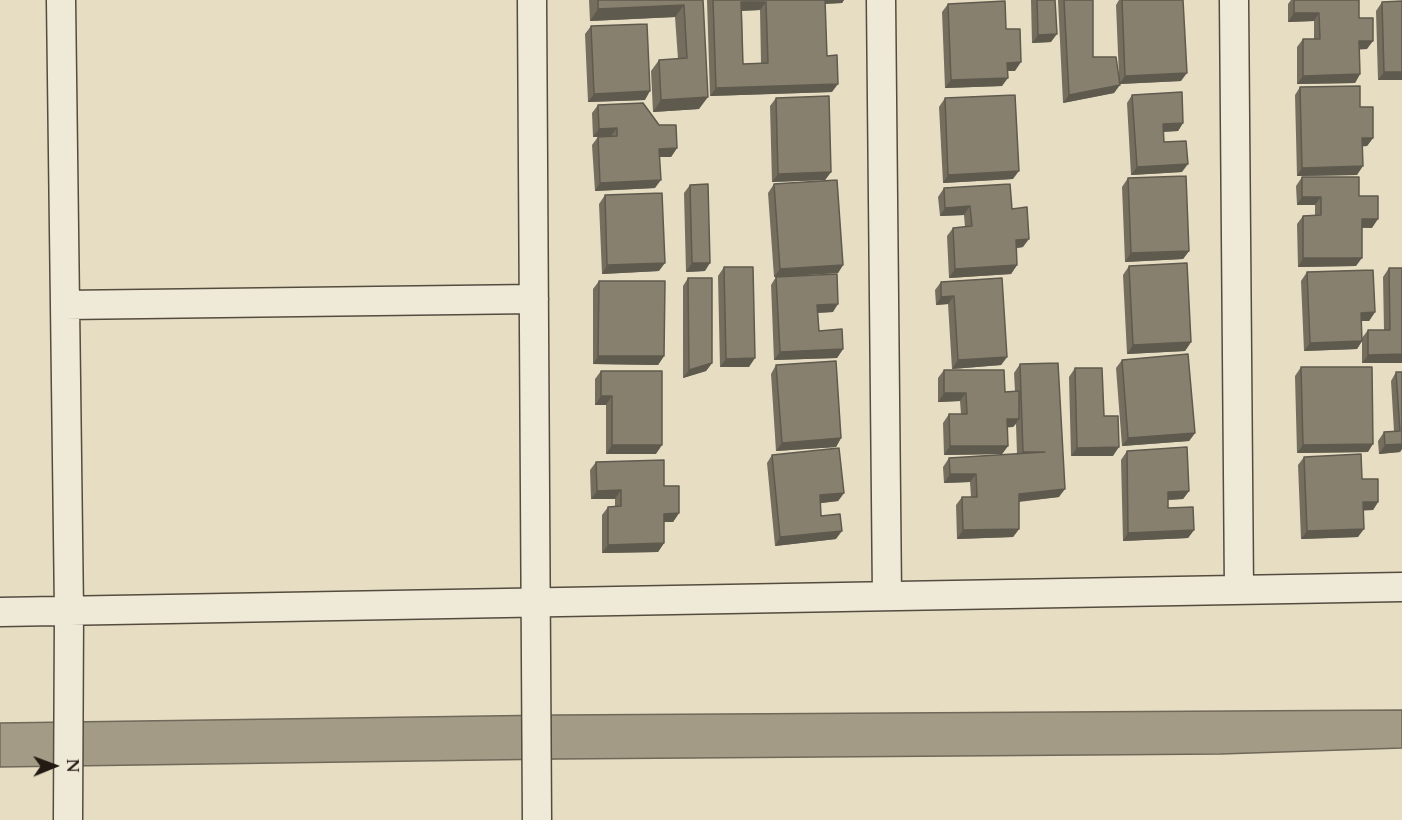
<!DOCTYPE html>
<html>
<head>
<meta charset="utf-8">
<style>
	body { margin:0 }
	#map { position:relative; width:1402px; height:820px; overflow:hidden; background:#e6ddc3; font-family:Cardo,serif }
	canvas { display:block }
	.north { position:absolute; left:24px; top:736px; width:60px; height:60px; -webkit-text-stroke:4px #efe9d8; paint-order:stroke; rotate:89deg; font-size:16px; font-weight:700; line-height:24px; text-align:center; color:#231b13 }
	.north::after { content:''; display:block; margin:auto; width:21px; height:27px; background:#231b13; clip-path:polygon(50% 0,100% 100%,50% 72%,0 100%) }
</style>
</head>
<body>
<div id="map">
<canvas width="1402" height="820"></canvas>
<div class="north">N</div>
</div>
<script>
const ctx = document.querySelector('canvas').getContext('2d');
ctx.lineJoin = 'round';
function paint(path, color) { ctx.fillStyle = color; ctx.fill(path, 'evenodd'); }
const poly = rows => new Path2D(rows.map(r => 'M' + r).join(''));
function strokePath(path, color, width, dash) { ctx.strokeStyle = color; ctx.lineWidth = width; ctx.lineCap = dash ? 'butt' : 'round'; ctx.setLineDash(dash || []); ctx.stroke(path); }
const water = poly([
	[1402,710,1402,748,1221,754,557,759,0,767,0,723,556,715,1402,710]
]);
paint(water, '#a49b87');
strokePath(water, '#706859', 1.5);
const minor = poly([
	[61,0,69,611,68,820],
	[532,0,537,820],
	[881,0,887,596],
	[1234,0,1239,590],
	[65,305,534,299],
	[0,612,1402,587]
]);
strokePath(minor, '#544c3f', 31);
strokePath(minor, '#efe9d8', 28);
paint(poly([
	[589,0,703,0,699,109,653,112,651,71,659,60,678,59,675,17,590,21],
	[707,0,844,0,842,3,825,4,827,56,832,92,710,96],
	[760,10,761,63,743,64,742,11],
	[1031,0,1055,0,1051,42,1032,43],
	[1058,0,1093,0,1093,57,1119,77,1116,5,1119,0,1183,0,1181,81,1120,84,1114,93,1063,103],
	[1291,0,1359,0,1359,18,1367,49,1360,49,1360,74,1355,83,1297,84,1297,47,1303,39,1314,39,1314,21,1288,22,1288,4],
	[1402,1,1402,80,1378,80,1376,11,1382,2],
	[948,4,1006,29,1015,71,1007,71,1002,86,945,88,942,12],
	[591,26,645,100,588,102,585,34],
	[1300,87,1360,107,1373,138,1367,146,1363,146,1357,175,1297,176,1295,95],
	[1132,95,1183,123,1178,131,1163,132,1164,142,1182,172,1131,175,1127,103],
	[776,98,831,172,825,180,772,182,770,106],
	[945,98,1013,179,943,183,939,107],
	[598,105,659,125,677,148,671,157,660,157,655,188,595,191,592,145,598,137,593,137,592,113],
	[1302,177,1359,196,1372,228,1362,228,1356,266,1298,267,1297,224,1303,216,1315,215,1315,205,1297,205,1296,186],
	[1128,178,1189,251,1183,259,1125,262,1122,187],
	[774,184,843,265,838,273,803,275,833,312,818,313,819,331,843,349,837,358,774,360,771,285,776,277,774,277,768,193],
	[690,185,705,271,686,272,684,193],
	[944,188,1012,209,1023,247,1016,248,1017,265,1011,274,949,278,947,236,953,228,965,227,964,215,940,216,938,197],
	[605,195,659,271,602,274,599,204],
	[1129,266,1191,342,1185,351,1127,354,1123,275],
	[724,267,749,367,720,367,718,276],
	[1389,268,1402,268,1402,363,1362,363,1362,341,1357,349,1304,351,1301,281,1307,272,1375,312,1369,321,1361,321,1362,338,1368,330,1384,330,1383,277],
	[688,278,712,363,706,371,683,378,683,286],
	[599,281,664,356,658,365,593,364,593,289],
	[941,282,1007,357,1001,365,952,369,948,304,936,305,935,290],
	[1122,360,1195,433,1189,441,1122,446,1116,368],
	[1020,364,1059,497,1019,502,1019,529,1013,537,957,539,956,505,962,497,971,497,970,482,944,483,943,467,949,458,1017,454,1016,424,1013,427,1007,427,1008,446,1002,454,944,455,943,423,949,414,961,414,960,401,938,402,938,378,944,370,1005,392,1015,391,1014,373],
	[776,365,841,438,836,447,776,451,771,374],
	[1301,367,1368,452,1297,453,1295,376],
	[1075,368,1104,416,1113,456,1071,456,1069,377],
	[601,371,656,454,606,454,606,405,595,405,595,379],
	[1396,372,1402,372,1402,449,1400,452,1379,454,1378,441,1384,432,1394,431,1391,381],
	[1127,451,1189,491,1183,499,1168,500,1168,508,1194,530,1188,538,1123,541,1121,460],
	[772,455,844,493,838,501,820,503,821,516,836,539,775,546,767,463],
	[1304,457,1362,479,1378,502,1373,510,1363,510,1358,537,1301,539,1298,465],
	[596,462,664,486,679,513,673,522,664,522,664,543,658,552,602,553,602,515,608,507,615,506,615,499,591,499,590,470]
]), '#756e5f');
paint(poly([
	[822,0,844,0,842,3,819,4],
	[741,2,766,2,760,10,735,11],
	[684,5,675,17,590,21,598,9],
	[1294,13,1319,13,1314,21,1288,22],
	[1057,34,1051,42,1032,43,1038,35],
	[1359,41,1373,41,1367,49,1353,50],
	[1021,62,1015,71,1001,71,1007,63],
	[1384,72,1402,72,1402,80,1378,80],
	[1187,73,1181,81,1119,84,1125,76],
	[1360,74,1355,83,1297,84,1303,76],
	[1008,78,1002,86,945,88,951,80],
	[838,84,832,92,710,96,716,88],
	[1120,85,1114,93,1063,103,1069,95],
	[650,91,645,100,588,102,594,94],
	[708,97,699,109,653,112,661,100],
	[1183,123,1178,131,1157,132,1163,124],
	[617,128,611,136,593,137,599,129],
	[1362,138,1373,138,1367,146,1357,147],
	[677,148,671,157,654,157,659,149],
	[1188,164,1182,172,1131,175,1137,167],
	[1363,166,1357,175,1297,176,1302,168],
	[1019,171,1013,179,943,183,948,175],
	[831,172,825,180,772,182,778,174],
	[661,180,655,188,595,191,600,183],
	[1302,197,1321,197,1315,205,1297,205],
	[970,206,964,215,940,216,945,208],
	[1362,219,1378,219,1372,228,1356,227],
	[1029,239,1023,247,1010,249,1016,240],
	[1189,251,1183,259,1125,262,1131,253],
	[1303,258,1362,258,1356,266,1298,267],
	[665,263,659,271,602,274,607,265],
	[692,263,710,263,705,271,686,272],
	[843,265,838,273,774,277,780,269],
	[1017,265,1011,274,949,278,955,269],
	[954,296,948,304,936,305,941,297],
	[838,304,833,312,811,313,817,305],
	[1375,312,1369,321,1355,321,1361,313],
	[1362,341,1357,349,1304,351,1310,343],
	[1191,342,1185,351,1127,354,1133,345],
	[843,349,837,358,774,360,780,352],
	[1402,354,1402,363,1362,363,1368,355],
	[598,356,664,356,658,365,593,364],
	[1007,357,1001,365,952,369,958,360],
	[755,358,749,367,720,367,726,359],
	[712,363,706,371,683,378,689,370],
	[944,393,966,393,960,401,938,402],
	[601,396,612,396,606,405,595,405],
	[1007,419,1019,419,1013,427,1001,428],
	[1195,433,1189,441,1122,446,1128,438],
	[841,438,836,447,776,451,782,443],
	[1373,444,1368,452,1297,453,1303,445],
	[1402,444,1402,449,1400,452,1379,454,1385,445],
	[612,445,662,445,656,454,606,454],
	[950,446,1008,446,1002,454,944,455],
	[1119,447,1113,456,1071,456,1077,448],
	[950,474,976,474,970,482,944,483],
	[1065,489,1059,497,1013,502,1019,494],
	[621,490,615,499,591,499,597,491],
	[1189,491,1183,499,1162,500,1168,492],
	[844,493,838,501,814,504,820,495],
	[1363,502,1378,502,1373,510,1357,511],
	[679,513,673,522,658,522,664,514],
	[1019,529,1013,537,957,539,963,530],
	[1364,529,1358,537,1301,539,1307,531],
	[1194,530,1188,538,1123,541,1128,533],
	[842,531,836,539,775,546,780,537],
	[664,543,658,552,602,553,608,545]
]), '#5f5a4e');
const building = poly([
	[598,0,703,0,708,97,661,100,659,60,687,58,684,5,598,9,598,0],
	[713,0,825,0,827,56,837,55,838,84,716,88,713,0],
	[741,2,766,2,768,63,743,64,741,2],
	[1037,0,1055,0,1057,34,1038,35,1037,0],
	[1064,0,1093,0,1093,57,1116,57,1120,85,1069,95,1064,0],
	[1122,0,1183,0,1187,73,1125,76,1122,0],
	[1294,0,1359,0,1359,18,1373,18,1373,41,1359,41,1360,74,1303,76,1303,39,1320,39,1319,13,1294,13,1294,0],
	[1005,1,1006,29,1020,29,1021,62,1007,63,1008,78,951,80,948,4,1005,1],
	[1402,1,1402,72,1384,72,1382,2,1402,1],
	[647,24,650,91,594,94,591,26,647,24],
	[1360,86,1360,107,1373,107,1373,138,1362,138,1363,166,1302,168,1300,87,1360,86],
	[1182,92,1183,123,1163,124,1164,142,1186,141,1188,164,1137,167,1132,95,1182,92],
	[1015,95,1019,171,948,175,945,98,1015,95],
	[829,96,831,172,778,174,776,98,829,96],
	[643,103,659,125,676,125,677,148,659,149,661,180,600,183,598,137,617,136,617,128,599,129,598,105,643,103],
	[1186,176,1189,251,1131,253,1128,178,1186,176],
	[1302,177,1359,177,1359,196,1378,196,1378,219,1362,219,1362,258,1303,258,1303,216,1321,215,1321,197,1302,197,1302,177],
	[837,180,843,265,780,269,774,184,837,180],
	[708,184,710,263,692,263,690,185,708,184],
	[1010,184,1012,209,1027,207,1029,239,1016,240,1017,265,955,269,953,228,972,226,970,206,945,208,944,188,1010,184],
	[662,193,665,263,607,265,605,195,662,193],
	[1187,263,1191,342,1133,345,1129,266,1187,263],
	[724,267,753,267,755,358,726,359,724,267],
	[1389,268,1402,268,1402,354,1368,355,1368,330,1390,330,1389,268],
	[1373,270,1375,312,1361,313,1362,341,1310,343,1307,272,1373,270],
	[837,274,838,304,817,305,819,331,842,329,843,349,780,352,776,277,837,274],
	[688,278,712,278,712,363,689,370,688,278],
	[1002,278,1007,357,958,360,954,296,941,297,941,282,1002,278],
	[599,281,665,281,664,356,598,356,599,281],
	[1188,354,1195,433,1128,438,1122,360,1188,354],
	[836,361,841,438,782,443,776,365,836,361],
	[1058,363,1065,489,1019,494,1019,529,963,530,962,497,977,497,976,474,950,474,949,458,1045,452,1023,452,1020,364,1058,363],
	[1301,367,1372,367,1373,444,1303,445,1301,367],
	[1075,368,1102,368,1104,416,1118,416,1119,447,1077,448,1075,368],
	[944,370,1004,370,1005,392,1019,391,1019,419,1007,419,1008,446,950,446,949,414,967,414,966,393,944,393,944,370],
	[601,371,662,371,662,445,612,445,612,396,601,396,601,371],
	[1396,372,1402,372,1402,444,1385,445,1384,432,1400,431,1396,372],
	[1187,447,1189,491,1168,492,1168,508,1193,507,1194,530,1128,533,1127,451,1187,447],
	[839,448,844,493,820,495,821,516,840,514,842,531,780,537,772,455,839,448],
	[1361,454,1362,479,1378,479,1378,502,1363,502,1364,529,1307,531,1304,457,1361,454],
	[664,460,664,486,679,486,679,513,664,514,664,543,608,545,608,507,621,506,621,490,597,491,596,462,664,460]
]);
paint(building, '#88806f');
strokePath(building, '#5f5a4e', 1.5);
</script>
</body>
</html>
